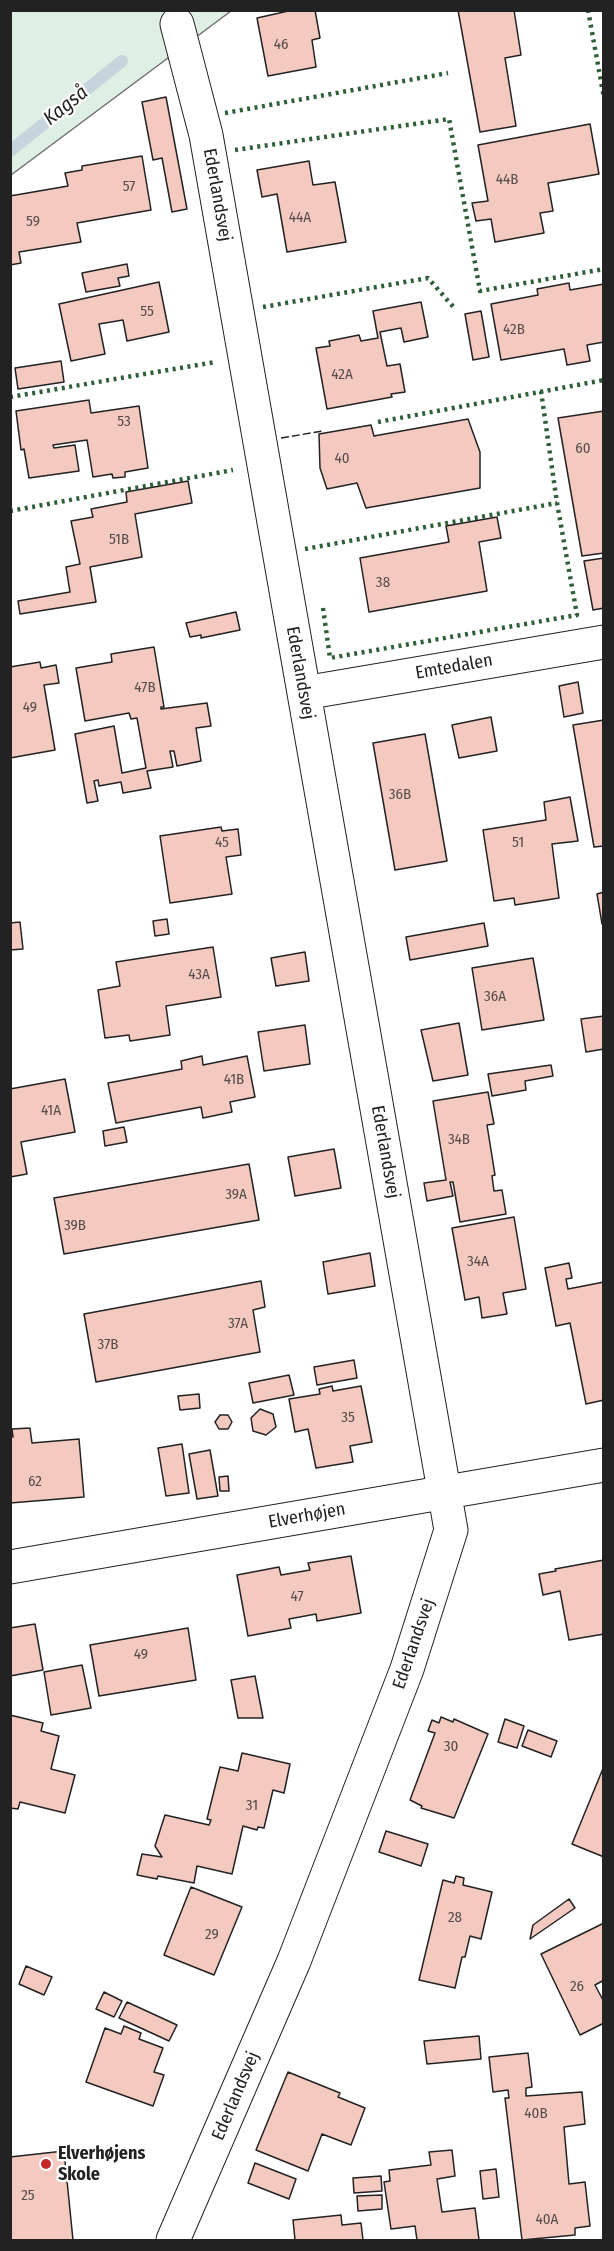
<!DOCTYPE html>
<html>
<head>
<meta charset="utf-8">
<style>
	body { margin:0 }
	#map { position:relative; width:614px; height:2251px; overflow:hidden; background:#fff; font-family:"Fira Sans Condensed",sans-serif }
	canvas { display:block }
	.frame { position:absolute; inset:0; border:12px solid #222; pointer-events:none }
</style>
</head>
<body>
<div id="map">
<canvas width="614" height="2251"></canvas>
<div class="frame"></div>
</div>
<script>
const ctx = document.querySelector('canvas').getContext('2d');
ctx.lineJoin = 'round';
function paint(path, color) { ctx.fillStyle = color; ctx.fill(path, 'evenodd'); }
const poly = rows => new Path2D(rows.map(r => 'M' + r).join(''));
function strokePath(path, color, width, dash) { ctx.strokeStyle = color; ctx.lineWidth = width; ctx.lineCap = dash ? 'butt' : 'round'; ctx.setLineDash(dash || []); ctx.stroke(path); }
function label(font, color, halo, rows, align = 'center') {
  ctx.font = font + ' "Fira Sans Condensed",sans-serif'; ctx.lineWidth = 4.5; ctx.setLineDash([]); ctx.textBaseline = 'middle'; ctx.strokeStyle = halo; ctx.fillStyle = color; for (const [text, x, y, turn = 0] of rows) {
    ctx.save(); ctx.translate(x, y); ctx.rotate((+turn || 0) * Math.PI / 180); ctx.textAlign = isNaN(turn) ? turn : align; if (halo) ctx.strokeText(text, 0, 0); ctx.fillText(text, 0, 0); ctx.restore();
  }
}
const green = poly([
	[11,11,231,11,11,175,11,11]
]);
paint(green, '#e0efe3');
strokePath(green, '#6f6f6f', 1.5);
strokePath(poly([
	[10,151,122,61]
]), '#c7d3dd', 12);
const building = poly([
	[293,10,315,10,320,38,312,40,316,67,268,76,257,18,293,10],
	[458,10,514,10,521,55,505,58,516,126,480,132,458,10],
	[166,97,187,209,172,212,162,158,153,160,142,102,166,97],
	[590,124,599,174,548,183,553,211,540,213,544,233,495,242,491,219,476,221,472,203,488,201,478,145,590,124],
	[142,156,151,210,77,223,81,242,19,252,21,263,10,265,10,196,68,186,65,173,82,170,82,166,142,156],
	[309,161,313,185,335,182,346,242,287,252,277,194,262,197,257,170,309,161],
	[127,264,129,276,118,278,120,286,86,292,82,273,127,264],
	[159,282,169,332,127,341,123,320,99,324,105,354,71,361,59,304,159,282],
	[569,283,570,290,604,284,604,342,587,345,590,361,567,365,564,349,501,360,491,304,538,295,537,289,569,283],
	[421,302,428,337,404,342,401,328,380,332,387,366,400,364,405,392,391,394,392,397,327,409,316,348,330,346,329,341,359,335,361,341,378,338,373,311,421,302],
	[481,311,489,357,473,360,465,314,481,311],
	[61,361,64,382,18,389,15,368,61,361],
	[89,400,91,413,139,406,148,468,125,472,125,477,113,478,112,474,93,477,87,440,53,445,54,448,75,445,79,471,29,478,24,449,21,450,16,411,89,400],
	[604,411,604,553,582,556,558,418,604,411],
	[468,419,480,452,480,488,366,508,357,483,327,489,320,468,319,434,371,425,374,436,468,419],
	[188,481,192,503,135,514,142,557,90,567,96,602,20,614,18,601,70,592,66,567,80,564,71,521,93,517,91,509,127,502,126,492,188,481],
	[497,517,501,538,479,542,487,591,369,612,360,558,449,542,446,526,497,517],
	[604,558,604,608,593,610,584,561,604,558],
	[236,612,240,630,201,638,201,635,190,637,186,623,236,612],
	[154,647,164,707,161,707,161,709,207,703,211,726,196,728,201,761,177,766,174,751,170,751,173,767,147,771,151,788,123,793,121,782,99,786,98,780,94,781,98,801,87,803,75,734,114,726,122,773,146,768,137,718,131,719,129,713,85,721,76,668,112,662,111,654,154,647],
	[40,662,41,668,56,665,59,683,44,685,55,750,10,758,10,667,40,662],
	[578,682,583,713,564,717,559,686,578,682],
	[491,717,497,751,459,758,452,725,491,717],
	[604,720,604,846,594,847,573,725,604,720],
	[425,734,447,861,395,870,373,743,425,734],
	[570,797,578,841,552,844,559,898,515,905,514,898,494,901,483,830,546,820,544,802,570,797],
	[221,827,222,831,238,829,241,855,226,857,232,894,170,903,160,836,221,827],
	[604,892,604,924,602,924,597,894,604,892],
	[167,919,169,934,155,936,153,921,167,919],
	[20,922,23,949,10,950,10,923,20,922],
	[484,923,488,946,410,960,406,937,484,923],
	[213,947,221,997,166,1006,170,1035,130,1041,129,1035,105,1038,98,990,120,986,116,962,213,947],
	[305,952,309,981,276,986,271,958,305,952],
	[533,958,544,1020,482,1030,472,968,533,958],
	[604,1016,604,1049,586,1052,581,1019,604,1016],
	[459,1023,468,1075,433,1081,421,1030,459,1023],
	[305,1025,310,1064,264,1071,258,1032,305,1025],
	[202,1056,203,1065,247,1056,255,1097,230,1102,232,1112,203,1118,201,1107,116,1123,108,1083,182,1069,181,1061,202,1056],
	[551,1065,553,1076,525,1081,526,1090,492,1096,488,1074,551,1065],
	[65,1079,75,1132,21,1142,27,1174,10,1177,10,1089,65,1079],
	[488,1092,494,1124,487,1125,495,1175,492,1176,494,1191,502,1190,506,1214,460,1222,453,1182,450,1182,453,1196,427,1201,424,1183,446,1180,433,1101,488,1092],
	[124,1127,127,1142,105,1146,103,1131,124,1127],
	[334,1149,341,1188,295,1196,288,1157,334,1149],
	[249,1164,259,1220,64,1254,54,1198,249,1164],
	[514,1217,526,1289,503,1293,507,1314,482,1318,479,1297,465,1300,452,1228,514,1217],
	[370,1253,375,1286,328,1294,323,1262,370,1253],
	[569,1263,572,1278,566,1279,568,1289,604,1282,604,1400,586,1404,570,1323,556,1326,545,1268,569,1263],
	[261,1281,265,1307,253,1310,260,1352,96,1382,84,1314,261,1281],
	[354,1360,357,1378,317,1385,314,1367,354,1360],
	[289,1375,294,1395,253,1403,249,1383,289,1375],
	[332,1386,333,1391,361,1386,372,1442,350,1446,353,1462,316,1468,308,1429,295,1432,289,1399,320,1394,319,1389,332,1386],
	[199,1394,200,1408,180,1410,178,1396,199,1394],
	[260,1409,273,1414,276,1427,266,1435,253,1431,251,1418,260,1409],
	[220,1415,228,1415,232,1422,228,1429,219,1429,215,1422,220,1415],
	[30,1428,32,1443,79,1439,84,1497,10,1503,10,1437,13,1437,12,1429,30,1428],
	[182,1444,189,1493,166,1496,158,1448,182,1444],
	[210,1450,218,1496,197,1499,189,1454,210,1450],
	[228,1476,229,1491,220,1491,219,1477,228,1476],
	[351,1556,361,1613,317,1621,316,1614,289,1619,291,1628,248,1636,237,1575,279,1567,281,1575,310,1570,308,1563,351,1556],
	[604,1560,604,1634,569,1640,560,1591,543,1595,539,1574,556,1571,555,1569,604,1560],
	[35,1624,43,1670,10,1676,10,1628,35,1624],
	[188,1628,196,1680,99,1696,90,1645,188,1628],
	[82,1665,91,1708,51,1715,44,1672,82,1665],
	[255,1676,263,1718,238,1718,231,1680,255,1676],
	[10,1715,43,1723,41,1731,59,1736,51,1769,75,1775,65,1813,20,1802,18,1809,10,1808,10,1715],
	[441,1717,453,1722,454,1719,488,1734,454,1818,421,1808,422,1806,410,1800,435,1733,428,1731,432,1720,439,1723,441,1717],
	[505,1719,524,1726,517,1748,498,1742,505,1719],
	[528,1730,557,1741,551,1757,522,1746,528,1730],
	[242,1753,290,1764,284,1793,273,1790,264,1828,258,1827,257,1830,243,1826,232,1874,197,1866,194,1883,158,1876,157,1879,137,1875,142,1854,162,1857,155,1846,165,1815,209,1825,211,1820,207,1819,220,1767,238,1771,242,1753],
	[604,1766,604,1857,572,1844,604,1766],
	[386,1831,428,1844,421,1866,379,1852,386,1831],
	[456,1876,464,1878,463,1885,492,1892,481,1939,470,1936,465,1957,462,1957,455,1988,419,1980,443,1880,454,1883,456,1876],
	[191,1887,242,1907,214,1975,164,1955,191,1887],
	[569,1899,575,1908,530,1939,533,1925,569,1899],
	[604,1923,604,1980,595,1985,604,2002,604,2023,580,2035,541,1954,604,1923],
	[26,1966,52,1977,44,1995,19,1984,26,1966],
	[104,1992,122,2001,114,2017,96,2009,104,1992],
	[127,2002,177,2025,169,2041,119,2018,127,2002],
	[124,2026,141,2033,139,2039,163,2048,154,2072,164,2075,153,2106,86,2082,105,2028,121,2034,124,2026],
	[479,2036,481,2059,427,2064,424,2041,479,2036],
	[528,2053,532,2087,526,2088,526,2096,582,2092,585,2124,564,2127,569,2184,585,2182,590,2226,575,2228,575,2235,522,2240,505,2098,509,2098,508,2090,493,2092,489,2057,528,2053],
	[288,2072,340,2093,338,2097,365,2108,351,2145,322,2134,308,2171,256,2150,288,2072],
	[452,2150,455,2176,437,2179,442,2212,475,2208,479,2240,417,2240,415,2226,391,2229,384,2182,390,2181,389,2170,431,2165,429,2152,452,2150],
	[64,2151,73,2240,10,2240,10,2157,64,2151],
	[255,2163,296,2179,289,2199,248,2183,255,2163],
	[496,2169,499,2197,483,2199,480,2171,496,2169],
	[381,2176,382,2191,354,2193,353,2178,381,2176],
	[382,2195,382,2209,358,2211,357,2196,382,2195],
	[341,2215,342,2225,361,2223,363,2240,295,2240,293,2220,341,2215]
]);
paint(building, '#f3c9c0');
strokePath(building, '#222', 1.5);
const street = poly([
	[304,693,604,642],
	[10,1567,604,1465],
	[173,2240,294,1961,407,1669,451,1530,206,135,177,24]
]);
strokePath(street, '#222', 35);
strokePath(street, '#fff', 33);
strokePath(poly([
	[588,10,604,98],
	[225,113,448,73],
	[235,150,449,119,480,291,604,269],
	[263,307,428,278,456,310],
	[10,397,215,362],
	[378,422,604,380],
	[10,511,233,470],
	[305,549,557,503],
	[323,608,330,658,577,615,557,503,541,391]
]), '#2f5e38', 4.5, [3, 4.5]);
strokePath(poly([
	[281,438,323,431]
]), '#222', 1.5, [8, 3]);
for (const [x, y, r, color] of [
	[46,2164,6,"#c62828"]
]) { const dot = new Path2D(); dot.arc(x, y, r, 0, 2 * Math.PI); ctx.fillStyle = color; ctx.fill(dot); strokePath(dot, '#fff', 2); }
label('15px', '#564c4a', null, [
	["46",281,45],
	["44B",507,180],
	["57",129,187],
	["44A",300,218],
	["59",33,222],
	["55",147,312],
	["42B",514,330],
	["42A",342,375],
	["53",124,422],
	["60",583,449],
	["40",342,459],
	["51B",119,540],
	["38",383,583],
	["47B",145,688],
	["49",30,708],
	["36B",400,795],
	["45",222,843],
	["51",518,843],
	["43A",199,975],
	["36A",495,997],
	["41B",234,1080],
	["41A",51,1111],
	["34B",459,1140],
	["39A",236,1195],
	["39B",75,1226],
	["34A",478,1262],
	["37A",238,1324],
	["37B",108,1345],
	["35",348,1418],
	["62",35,1482],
	["47",297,1597],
	["49",141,1655],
	["30",451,1747],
	["31",252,1806],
	["28",455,1918],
	["29",212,1935],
	["26",577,1987],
	["40B",536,2114],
	["25",28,2196],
	["40A",547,2220]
]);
label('18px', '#222', '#fff', [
	["Ederlandsvej",217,195,80],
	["Emtedalen",454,667,-10],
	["Ederlandsvej",300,673,80],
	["Ederlandsvej",385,1152,80],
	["Elverhøjen",307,1516,-10],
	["Ederlandsvej",414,1644,-71],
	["Ederlandsvej",236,2096,-67]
]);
label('bold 18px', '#222', '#fff', [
	["Elverhøjens",58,2154],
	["Skole",58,2175]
], 'left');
label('italic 20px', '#222', '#fff', [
	["Kagså",66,106,-39]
]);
</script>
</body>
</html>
